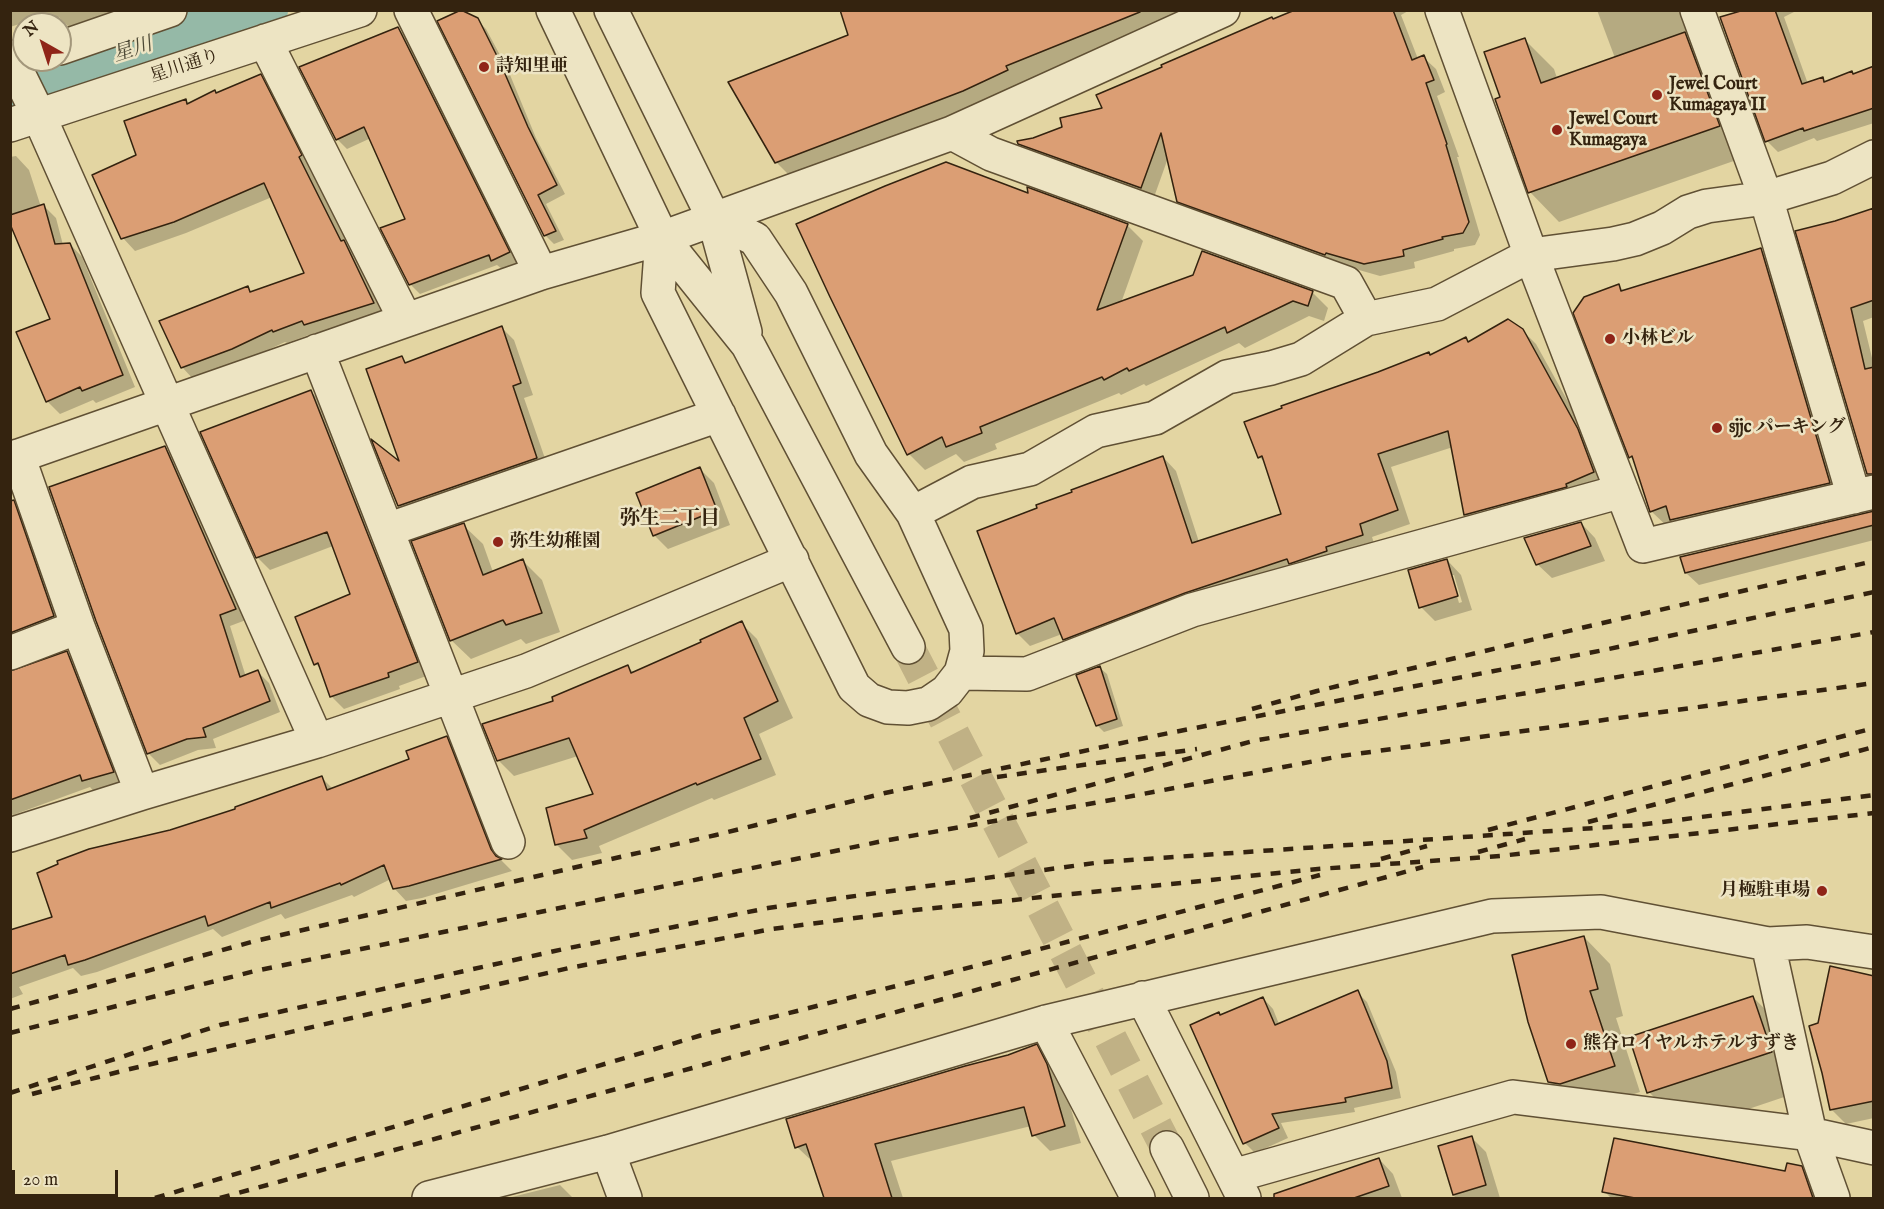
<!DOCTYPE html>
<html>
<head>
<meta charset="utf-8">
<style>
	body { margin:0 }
	#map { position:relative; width:1884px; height:1209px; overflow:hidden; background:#e3d5a2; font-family:"IM FELL English",serif }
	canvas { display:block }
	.frame { position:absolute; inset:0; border:12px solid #34230f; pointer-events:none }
	.north { position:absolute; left:12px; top:12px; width:60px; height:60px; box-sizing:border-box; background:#ede4c3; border:2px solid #a3977b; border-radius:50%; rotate:321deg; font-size:16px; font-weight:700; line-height:24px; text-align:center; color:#34230f }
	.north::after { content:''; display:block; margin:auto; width:21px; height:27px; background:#8f2418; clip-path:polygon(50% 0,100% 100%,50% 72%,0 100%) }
	.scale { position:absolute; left:12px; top:1170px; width:106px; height:27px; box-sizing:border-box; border:3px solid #34230f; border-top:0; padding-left:8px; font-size:18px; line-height:21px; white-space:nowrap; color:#34230f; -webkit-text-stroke:4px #ede4c3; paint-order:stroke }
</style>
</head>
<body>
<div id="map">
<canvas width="1884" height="1209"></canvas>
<div class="frame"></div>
<div class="north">N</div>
<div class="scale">20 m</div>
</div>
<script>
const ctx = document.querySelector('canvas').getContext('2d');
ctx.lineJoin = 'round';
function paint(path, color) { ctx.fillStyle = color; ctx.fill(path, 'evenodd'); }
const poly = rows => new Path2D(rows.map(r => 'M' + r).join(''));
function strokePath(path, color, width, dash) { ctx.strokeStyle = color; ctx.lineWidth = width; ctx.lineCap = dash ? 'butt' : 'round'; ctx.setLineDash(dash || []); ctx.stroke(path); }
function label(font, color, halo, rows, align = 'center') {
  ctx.font = font + ' "IM FELL English","Noto Serif JP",serif'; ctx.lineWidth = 5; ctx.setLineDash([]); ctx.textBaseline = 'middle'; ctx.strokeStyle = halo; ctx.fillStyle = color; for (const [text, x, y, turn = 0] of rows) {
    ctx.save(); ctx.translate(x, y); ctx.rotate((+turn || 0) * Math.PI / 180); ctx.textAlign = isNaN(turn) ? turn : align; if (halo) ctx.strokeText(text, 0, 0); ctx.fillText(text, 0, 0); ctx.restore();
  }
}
paint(poly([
	[10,10,117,10,70,28,59,17,46,24,29,24,26,22,10,27],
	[841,10,1182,10,1121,38,1123,44,1022,83,1024,87,793,179,776,162,850,36],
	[1298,10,1410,10,1401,15,1418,59,1423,57,1436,69,1445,92,1437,96,1459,157,1457,157,1480,235,1475,245,1454,249,1454,251,1414,262,1415,268,1380,276,1338,264,1192,214,1179,201,1168,158,1153,200,1032,156,1019,142,1034,139,1104,109],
	[1597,10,1688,10,1748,156,1559,222,1530,192,1502,98,1524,39,1554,69,1557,78,1615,58],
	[1739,10,1798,10,1784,17,1808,84,1823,79,1826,82,1874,67,1874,123,1817,141,1814,138,1778,152,1767,141,1735,15],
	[477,20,486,29,508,70,536,138,565,194,546,204,564,240,554,244,545,235],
	[398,29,408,38,518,262,502,269,497,265,420,294,410,284,407,220,371,138,347,149,337,139],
	[260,76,273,88,313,168,310,169,386,314,317,337,314,333,287,343,285,342,244,361,194,380,182,367,247,288,252,292,306,274,272,197,186,233,135,251,123,238,138,156,185,101,189,105],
	[16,156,29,170,41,207,44,206,56,218,63,245,70,244,82,257,135,387,96,403,93,400,60,414,47,401,52,320,10,220,10,157],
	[1030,195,1127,225,1143,241,1121,303,1312,292,1328,308,1324,321,1309,316,1245,348,1239,343,1146,386,1144,384,1121,395,1119,393,995,444,997,449,964,462,956,454,925,470,909,454],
	[1874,209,1874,317,1863,321,1874,366,1874,479,1868,474,1835,222],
	[1761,250,1782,271,1851,504,1673,532,1651,511,1635,461,1630,457,1619,286,1624,291],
	[501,327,514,340,533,395,524,398,549,470,411,518,399,506,402,466,402,358,408,364],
	[1522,330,1536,344,1591,443,1607,485,1478,528,1465,515,1453,447,1391,467,1410,524,1372,537,1376,549,1077,653,1064,639,1062,634,1030,646,1017,633,1163,457,1176,471,1199,542,1283,515,1267,464,1259,457,1431,356,1466,339,1469,343],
	[312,393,325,405,429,675,399,686,400,689,344,709,331,696,322,670,316,664,351,594,333,546,270,570,257,557],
	[165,448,176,459,246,620,230,626,246,677,258,672,269,683,280,712,213,739,216,748,198,750,160,765,149,754,97,620],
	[699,468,714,483,730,525,668,549,654,535],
	[13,502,25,514,65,628,10,651,10,503],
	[1874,513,1874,540,1699,585,1686,573],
	[1581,523,1595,538,1605,561,1552,578,1537,564],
	[463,525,483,544,493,572,523,561,542,580,560,632,526,644,521,639,471,659,451,640],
	[1447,560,1461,575,1472,610,1435,621,1421,607],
	[1451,575,1454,575,1462,602,1459,603],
	[741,623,757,639,793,718,759,734,776,775,714,800,712,798,599,846,602,853,572,860,556,844,595,795,578,756,514,776,498,760,555,701,627,666,634,673,703,643],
	[67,653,79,665,125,783,95,793,90,787,13,815,10,813,10,673],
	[1100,668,1107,674,1123,726,1104,732,1097,725],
	[446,738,458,750,502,861,512,871,422,898,406,901,394,888,391,879,354,897,352,895,285,919,281,914,222,937,213,929,97,972,81,976,73,968,19,987,23,994,10,999,10,932,54,918,170,831,237,810,321,777,333,789,411,760],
	[1584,937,1610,964,1623,1016,1616,1018,1640,1092,1587,1110,1576,1109,1549,1082],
	[1874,977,1874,1118,1846,1124,1831,1109,1819,1024],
	[1357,992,1367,1002,1396,1072,1401,1098,1354,1108,1355,1112,1281,1123,1288,1138,1255,1153,1245,1143,1221,1016,1263,998,1273,1009,1279,1024],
	[1753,997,1790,1035,1808,1089,1686,1130,1649,1092],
	[1036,1046,1053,1063,1063,1082,1081,1143,1050,1151,1034,1135,1031,1126,891,1161,903,1198,825,1198,814,1163,797,1147,788,1120,966,1067,1009,1056],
	[813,1141,814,1143,805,1146,805,1143],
	[1472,1138,1486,1152,1500,1198,1455,1198,1440,1147],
	[1379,1159,1393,1174,1402,1198,1330,1198,1323,1178],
	[1801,1167,1814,1180,1820,1198,1611,1198,1604,1191,1786,1173],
	[560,1185,573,1198,508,1198]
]), '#0003');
strokePath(poly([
	[10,92,256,10]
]), '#95b9a7', 64);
const building = poly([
	[461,10,478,18,499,60,528,127,557,185,538,195,556,231,544,236,437,21,461,10],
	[840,10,1140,10,1140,12,1006,66,1008,70,963,91,775,163,728,82,848,35,840,10],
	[1295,10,1393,10,1412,60,1424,55,1434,80,1426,83,1447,144,1446,145,1469,222,1463,233,1442,237,1443,239,1403,250,1404,256,1364,264,1326,253,1325,255,1177,202,1161,133,1141,188,1018,144,1017,141,1033,138,1062,127,1060,118,1102,108,1096,95,1162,67,1161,65,1272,17,1273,19,1295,10],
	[1744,10,1775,10,1802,84,1823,77,1824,82,1852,71,1853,74,1874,66,1874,108,1804,131,1803,128,1765,142,1720,17,1744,10],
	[398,27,510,252,491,261,489,255,409,285,380,228,405,219,364,127,336,140,299,67,398,27],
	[1685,32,1720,126,1528,193,1495,99,1500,97,1484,52,1525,38,1541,83,1685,32],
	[261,74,302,155,299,157,341,241,344,240,374,303,304,325,302,321,273,332,272,330,232,349,181,368,159,321,248,286,250,292,304,273,264,183,174,222,121,239,92,175,136,155,124,121,186,99,187,104,215,90,216,93,261,74],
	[946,162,1028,193,1027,187,1128,224,1097,310,1193,275,1202,251,1313,291,1308,306,1293,301,1227,333,1225,327,1129,371,1127,368,1104,380,1102,377,980,427,982,433,946,447,942,437,907,455,830,297,796,224,885,186,946,162],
	[44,204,55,244,70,243,123,375,82,391,80,387,46,402,16,332,50,319,10,224,10,215,44,204],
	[1874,208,1874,300,1851,308,1865,369,1874,367,1874,474,1867,474,1795,231,1835,221,1874,208],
	[1761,248,1830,483,1670,520,1666,506,1650,512,1632,456,1629,458,1573,313,1584,297,1619,284,1621,291,1761,248],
	[1508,319,1523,329,1578,429,1594,472,1566,484,1567,487,1464,515,1448,431,1378,454,1398,510,1360,524,1363,535,1326,547,1327,551,1289,564,1287,559,1185,593,1063,640,1054,618,1016,634,977,531,1037,508,1036,505,1072,492,1071,490,1163,456,1192,543,1281,514,1262,456,1258,458,1244,422,1282,408,1281,406,1378,372,1429,352,1430,355,1466,337,1468,342,1508,319],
	[502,326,521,383,513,386,537,458,398,506,371,439,399,461,366,369,402,356,405,363,502,326],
	[311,390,418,662,388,673,389,677,330,697,318,663,314,665,295,617,350,594,327,532,256,558,200,432,311,390],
	[165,446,236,609,220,615,240,677,258,670,270,701,203,728,206,737,187,739,147,754,96,621,49,487,165,446],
	[700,467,717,510,653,536,636,493,700,467],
	[14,500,54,616,10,633,10,501,14,500],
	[1874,511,1874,525,1685,573,1680,557,1874,511],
	[1581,522,1591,546,1536,565,1524,538,1581,522],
	[464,523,483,575,523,559,542,613,506,625,503,620,450,641,411,541,464,523],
	[1447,559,1458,596,1419,608,1408,570,1447,559],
	[742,621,778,701,744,718,761,759,697,785,696,783,584,830,587,838,555,845,546,808,593,794,569,738,497,761,482,724,553,701,552,697,628,665,631,673,701,642,700,640,742,621],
	[67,651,114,772,82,781,80,775,10,800,10,671,67,651],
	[1100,666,1117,719,1096,726,1076,675,1100,666],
	[447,736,491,849,496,856,502,859,409,886,393,889,384,865,341,885,340,883,271,908,270,902,208,926,205,916,85,960,68,965,65,955,10,974,10,930,52,917,37,873,58,864,57,861,89,849,170,830,235,809,235,807,322,776,327,790,409,759,406,751,447,736],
	[1584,936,1598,989,1590,991,1615,1066,1560,1084,1548,1082,1528,1022,1512,955,1584,936],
	[1830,966,1874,976,1874,1101,1830,1110,1822,1073,1809,1026,1818,1023,1830,966],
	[1358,990,1387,1061,1392,1088,1345,1098,1346,1102,1272,1114,1279,1128,1243,1144,1190,1025,1219,1012,1220,1015,1263,997,1275,1025,1358,990],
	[1753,996,1772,1052,1647,1093,1629,1037,1753,996],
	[1037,1044,1047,1064,1065,1126,1032,1136,1024,1107,875,1144,892,1198,824,1198,806,1144,795,1148,786,1119,965,1066,1008,1055,1037,1044],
	[1472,1136,1486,1185,1453,1195,1438,1146,1472,1136],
	[1614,1138,1785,1171,1787,1163,1802,1166,1813,1198,1635,1198,1602,1192,1614,1138],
	[1379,1158,1389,1186,1354,1198,1274,1198,1274,1194,1379,1158]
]);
paint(building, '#db9e74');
strokePath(building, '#34230f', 1.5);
strokePath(poly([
	[908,647,1167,1148]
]), '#c0b185', 33, [33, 16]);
const minor = poly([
	[411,10,541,273],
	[553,10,662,238,748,345,908,647],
	[611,10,714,219,745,332],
	[1442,10,1531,255,1643,546,1874,492],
	[1697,10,1766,198,1854,497],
	[265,41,405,319],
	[60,48,170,10],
	[10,57,39,116,317,741],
	[10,125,360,10],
	[952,133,991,154,1346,283,1366,319],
	[662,238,658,293,854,687,869,700,888,707,908,708,928,704,947,691,961,673,967,651,966,629,913,513,871,454,791,293,755,239,714,219],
	[317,351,508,842],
	[18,456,78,627,142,793],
	[10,459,541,273,662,238,952,133,1223,10],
	[913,513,972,482,1030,469,1096,431,1155,418,1227,377,1271,368,1301,359,1366,319,1437,304,1531,255,1613,244,1635,239,1662,228,1688,212,1707,206,1766,198,1832,178,1874,157],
	[387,530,719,415],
	[10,653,78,627],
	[961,673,1027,674,1192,610,1622,491],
	[10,835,142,793,317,741,526,671,792,560],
	[1768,944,1810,1134,1833,1198],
	[1143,998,1244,1198],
	[1046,1022,1138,1198],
	[1167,1148,1192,1198],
	[608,1152,625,1198],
	[1233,1176,1513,1097,1810,1134,1874,1148],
	[429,1198,608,1152,1046,1022,1492,916,1601,912,1768,944,1807,942,1874,952]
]);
strokePath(minor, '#605034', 36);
strokePath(minor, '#ede4c3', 33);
strokePath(poly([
	[1252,709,1317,691,1598,624,1874,561],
	[997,777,1197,749],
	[970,818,1253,741,1874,632],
	[1588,822,1874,747],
	[1488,830,1874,728],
	[1478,852,1525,839],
	[1381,859,1427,846],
	[10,1009,255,941,716,835,885,793,1169,733,1604,650,1874,592],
	[10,1033,255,971,883,841,1122,798,1341,756,1874,683],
	[10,1093,220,1025,564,949,768,908,1102,862,1638,825,1874,795],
	[32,1094,130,1069,569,968,772,929,915,910,1318,869,1500,856,1874,813],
	[155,1198,702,1035,991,962,1320,875],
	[220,1198,1423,867]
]), '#34230f', 4.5, [10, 10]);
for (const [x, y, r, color] of [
	[484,67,6,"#8f2418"],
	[1657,95,6,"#8f2418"],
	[1557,130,6,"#8f2418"],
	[1610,339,6,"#8f2418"],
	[1717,428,6,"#8f2418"],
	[498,542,6,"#8f2418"],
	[1822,891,6,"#8f2418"],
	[1571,1044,6,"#8f2418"]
]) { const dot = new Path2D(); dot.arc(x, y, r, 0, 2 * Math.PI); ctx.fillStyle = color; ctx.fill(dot); strokePath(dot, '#ede4c3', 2); }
label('18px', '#34230f', '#ede4c3', [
	["星川通り",185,67,-18]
]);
label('bold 18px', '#34230f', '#ede4c3', [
	["詩知里亜",496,67],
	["Jewel Court",1669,85],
	["Kumagaya II",1669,106],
	["Jewel Court",1569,120],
	["Kumagaya",1569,141],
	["小林ビル",1622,339],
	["sjjc パーキング",1729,428],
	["弥生幼稚園",510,542],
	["月極駐車場",1810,891,"right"],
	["熊谷ロイヤルホテルすずき",1583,1044]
], 'left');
label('italic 20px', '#4c4835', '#ede4c3', [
	["星川",133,51,-18]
]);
label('bold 20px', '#34230f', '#ede4c3', [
	["弥生二丁目",670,520]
]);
</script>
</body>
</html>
